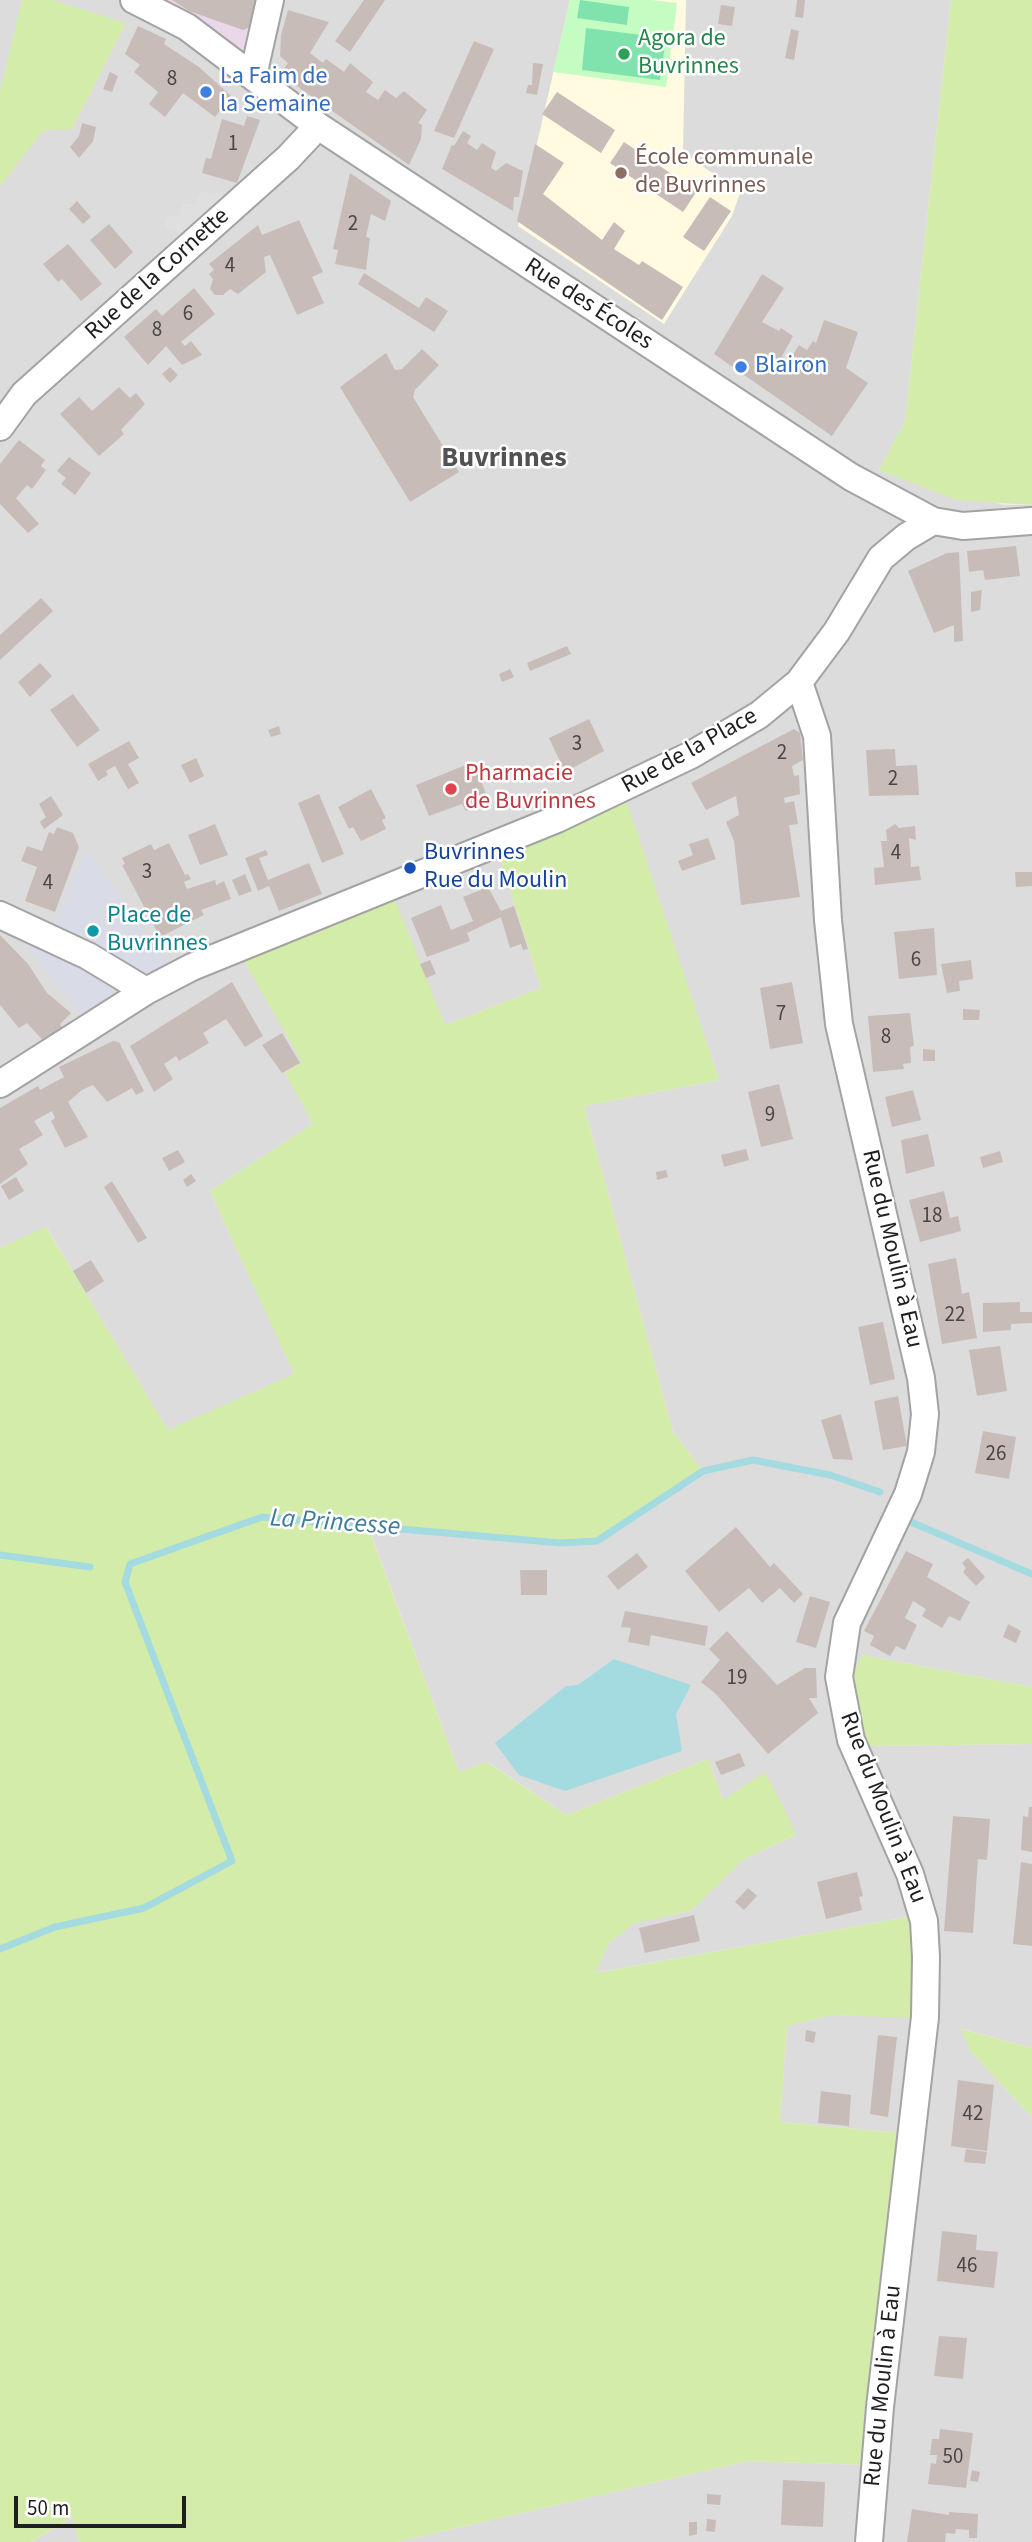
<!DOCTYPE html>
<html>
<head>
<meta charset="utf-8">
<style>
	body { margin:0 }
	#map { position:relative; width:1032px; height:2542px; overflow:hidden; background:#f0ebe5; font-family:"Source Sans 3",sans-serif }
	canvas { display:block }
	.scale { position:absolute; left:14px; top:2496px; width:172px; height:32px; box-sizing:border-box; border:4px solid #1f1f1f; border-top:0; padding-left:9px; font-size:21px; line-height:24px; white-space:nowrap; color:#1f1f1f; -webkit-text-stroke:5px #fff; paint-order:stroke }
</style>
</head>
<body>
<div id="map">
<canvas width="1032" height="2542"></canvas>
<div class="scale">50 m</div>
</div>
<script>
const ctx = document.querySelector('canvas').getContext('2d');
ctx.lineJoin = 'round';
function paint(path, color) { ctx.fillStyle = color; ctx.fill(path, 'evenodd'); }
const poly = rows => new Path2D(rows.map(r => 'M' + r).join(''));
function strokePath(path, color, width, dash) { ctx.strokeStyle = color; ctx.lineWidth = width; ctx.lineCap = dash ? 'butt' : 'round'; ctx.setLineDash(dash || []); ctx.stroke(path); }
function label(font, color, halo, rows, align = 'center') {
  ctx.font = font + ' "Source Sans 3",sans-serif'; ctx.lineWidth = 5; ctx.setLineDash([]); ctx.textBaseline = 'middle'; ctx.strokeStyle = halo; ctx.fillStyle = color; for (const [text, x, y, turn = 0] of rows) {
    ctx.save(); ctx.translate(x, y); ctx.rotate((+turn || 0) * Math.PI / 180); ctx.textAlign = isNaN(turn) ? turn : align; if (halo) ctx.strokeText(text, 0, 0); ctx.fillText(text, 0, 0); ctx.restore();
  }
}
paint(poly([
	[0,0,951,0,905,421,879,470,1004,505,1032,505,1032,1687,862,1655,865,1746,1032,1744,1032,2048,962,2029,971,2052,1032,2117,1032,2542,396,2542,748,2461,865,2465,901,2133,780,2122,787,2026,831,2015,912,2017,908,1917,594,1973,609,1943,635,1922,691,1911,744,1859,796,1835,723,1800,708,1759,566,1815,488,1762,459,1772,368,1526,561,1543,597,1541,703,1471,673,1432,584,1106,719,1080,663,915,499,855,541,988,445,1025,302,1063,286,1073,313,1124,210,1191,295,1374,168,1431,47,1228,0,1248],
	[74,2517,79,2542,31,2542]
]), '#dddcdc');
paint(poly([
	[161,0,265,0,249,62]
]), '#ead7e9');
paint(poly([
	[570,0,686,0,683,152,740,193,732,216,664,324,518,226]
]), '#fffae0');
paint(poly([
	[22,0,52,0,126,23,72,129,44,130,0,186,0,91],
	[951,0,1032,0,1032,505,957,500,879,470,905,421],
	[626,799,719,1080,584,1106,673,1432,703,1471,597,1541,561,1543,368,1527,459,1772,487,1762,566,1815,708,1759,723,1800,765,1772,787,1814,796,1835,744,1859,691,1911,635,1923,609,1943,595,1973,908,1917,915,1959,912,2018,831,2015,787,2026,780,2122,901,2133,866,2465,748,2461,396,2542,79,2542,73,2517,31,2542,0,2542,0,1248,46,1227,168,1430,294,1374,210,1191,313,1124,285,1073,302,1062,241,956,393,895,445,1025,541,988,499,855],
	[862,1655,1032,1687,1032,1744,865,1746,852,1692,853,1676],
	[961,2029,1032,2048,1032,2117,971,2052]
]), '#d4eca9');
paint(poly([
	[570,0,651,0,677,3,666,87,553,72]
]), '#c5fcc1');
paint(poly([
	[580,0,629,7,627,25,577,18],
	[586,28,666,38,660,80,582,70]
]), '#80e3ae');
paint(poly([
	[200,191,238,197,195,237,164,229,167,217,179,216,183,204,195,204]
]), '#dfdfdf');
paint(poly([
	[86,851,170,965,83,1016,26,946,59,916]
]), '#d9dbe6');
paint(poly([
	[614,1659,691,1685,676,1714,682,1751,565,1791,519,1775,495,1743,566,1686,578,1685]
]), '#a4dbe0');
strokePath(poly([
	[911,1522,1032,1574],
	[0,1555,90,1567],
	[0,1949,55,1927,144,1908,232,1861,125,1582,130,1564,262,1517,561,1543,597,1541,703,1471,753,1460,830,1475,880,1492]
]), '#a4dbe0', 7);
paint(poly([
	[172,0,259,0,250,27,243,30,189,11],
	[364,0,385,0,350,52,335,41],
	[797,0,805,0,803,18,795,17],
	[721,5,735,7,732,26,718,24],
	[288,10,329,22,310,53,323,63,326,59,344,72,350,63,373,82,366,92,378,100,385,90,396,98,404,91,427,110,418,123,422,125,421,139,409,165,284,77,282,71,288,63,280,56,281,35],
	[138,26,166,39,164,44,199,67,231,96,215,117,183,93,165,117,149,104,158,92,134,72,140,65,125,54],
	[791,29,799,31,794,60,785,58],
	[474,41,494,49,454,138,434,131],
	[533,63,543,64,537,95,526,93,528,85,532,85],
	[110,72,118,76,112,92,103,89],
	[557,92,615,130,601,153,542,114],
	[247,116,260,120,237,183,202,173,206,158,211,159,222,119,244,126],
	[82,123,96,127,93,141,79,158,70,147,79,136],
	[463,131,471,136,467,143,477,150,482,143,496,152,491,168,496,171,506,163,523,171,519,197,514,197,513,211,442,169,452,145,454,146],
	[624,142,697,191,683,212,610,163],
	[535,144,564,163,543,194,602,240,614,222,625,231,614,249,639,265,642,261,683,287,662,320,517,221],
	[350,173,391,201,385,221,371,214,366,237,370,238,366,270,335,264,338,250,333,249],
	[710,197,731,211,704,251,683,237],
	[77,201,91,217,83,224,69,209],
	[299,220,323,272,312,277,324,303,297,315,270,255,264,257,266,272,238,294,230,289,223,295,215,295,210,289,213,279,209,274,214,270,209,264,258,225,262,235],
	[109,224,133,252,115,269,90,240],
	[68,244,102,284,81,301,62,279,58,282,43,264],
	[364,273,419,308,426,297,448,311,434,332,358,284],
	[762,274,784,288,762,322,779,331,781,328,793,336,782,356,789,361,799,345,807,350,813,341,816,343,824,320,858,332,846,368,868,383,832,436,714,354],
	[194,288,215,314,181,342,185,346,191,341,202,355,182,365,166,346,148,365,124,337,156,309,162,316],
	[422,349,439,365,415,390,413,397,459,472,410,502,340,387,386,353,395,370,402,369],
	[170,367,178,375,170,383,162,374],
	[119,387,130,398,136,393,145,404,121,430,124,434,99,456,60,414,79,397,92,411],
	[19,440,45,460,41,466,46,470,32,489,27,485,16,498,39,524,28,533,0,504,0,464],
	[69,457,91,473,75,495,61,484,66,478,57,471],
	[1016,546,1020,576,985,580,983,570,969,572,967,551],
	[959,552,963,641,954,642,954,625,934,633,908,571,947,553],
	[982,590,980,610,971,612,971,592],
	[41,598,53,611,0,660,0,635],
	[567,646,571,654,530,671,527,663],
	[40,663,52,676,30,697,18,682],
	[510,669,514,677,502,682,499,674],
	[73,694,100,730,77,747,50,710],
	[589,719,604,751,565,772,549,738],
	[279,726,281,734,271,737,268,730],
	[794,729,800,733,803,760,792,766,794,776,799,775,800,794,784,798,785,803,794,801,798,824,789,825,800,897,741,905,734,841,726,822,739,815,736,796,706,810,691,783],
	[129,741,139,758,128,764,139,783,128,789,115,766,106,771,108,775,98,781,88,764],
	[895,749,896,766,917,765,919,795,869,796,866,750],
	[196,758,204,776,190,783,181,765],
	[473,762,489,801,466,811,462,804,429,816,416,785],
	[371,789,386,818,382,820,386,829,361,841,353,827,349,829,338,807],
	[319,794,344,854,322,863,298,803],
	[51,796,63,815,44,829,40,822,46,817,39,804],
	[215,824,228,855,200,865,188,835],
	[895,824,899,828,915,826,916,840,909,838,911,867,919,866,921,880,875,885,874,868,884,867,881,841,887,841,886,830],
	[57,827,73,833,79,847,55,912,25,901,37,867,21,861,27,846,42,851,49,832,54,834],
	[708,838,716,859,682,871,678,861,693,855,689,844],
	[169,843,185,875,188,874,191,879,184,882,187,889,215,880,216,885,224,881,231,899,201,910,204,915,160,937,122,865,125,864,122,858,151,844,154,850],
	[266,850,268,855,259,858,268,880,309,863,322,894,279,911,269,886,258,891,245,858],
	[1015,872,1032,872,1032,886,1016,887],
	[245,874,252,891,239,896,232,880],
	[488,887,501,911,514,906,528,949,523,950,521,944,510,948,501,917,467,933,470,941,427,957,411,918,441,905,451,930,473,921,463,897],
	[934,928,937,975,899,979,894,932],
	[0,935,28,964,47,993,71,1013,60,1024,65,1033,48,1046,27,1023,19,1028,0,1005],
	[430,960,436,974,426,978,420,964],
	[971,960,973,979,959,981,960,991,947,993,941,964],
	[232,982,263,1036,245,1047,226,1019,203,1033,209,1043,179,1061,176,1056,164,1064,173,1079,154,1092,130,1046],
	[792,982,803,1043,770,1049,760,988],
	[963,1009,980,1010,979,1020,963,1020],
	[910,1013,914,1046,910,1047,911,1063,903,1064,904,1069,873,1072,868,1016],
	[282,1033,300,1063,282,1073,262,1045],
	[113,1041,119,1042,144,1091,136,1095,132,1088,107,1102,93,1085,82,1090,68,1102,88,1137,65,1148,51,1121,55,1118,52,1111,34,1121,43,1135,19,1149,28,1164,0,1184,0,1108,38,1086,40,1090,64,1077,59,1067],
	[923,1049,935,1050,935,1061,923,1061],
	[779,1084,793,1139,761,1147,748,1092],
	[913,1090,921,1120,892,1127,885,1097],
	[928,1134,935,1166,906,1174,901,1140],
	[746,1149,749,1160,724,1167,721,1155],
	[178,1150,185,1162,169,1171,162,1158],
	[1000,1151,1003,1162,983,1168,980,1157],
	[666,1170,668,1177,657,1180,656,1172],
	[191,1174,196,1181,187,1187,183,1180],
	[16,1177,24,1191,9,1200,1,1186],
	[112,1181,147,1238,138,1243,104,1187],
	[944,1191,950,1218,958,1216,961,1231,920,1242,909,1200],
	[956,1258,962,1294,969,1292,977,1338,942,1344,928,1264],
	[91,1260,104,1281,86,1293,73,1271],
	[1020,1302,1020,1312,1032,1312,1032,1323,1011,1324,1011,1330,983,1332,983,1303],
	[883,1322,895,1379,870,1385,858,1327],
	[1000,1346,1007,1391,977,1396,969,1350],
	[898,1396,907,1446,883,1450,874,1401],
	[841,1414,853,1460,833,1459,821,1420],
	[983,1431,1016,1437,1009,1479,975,1473],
	[736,1527,770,1567,774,1563,803,1594,794,1603,780,1588,762,1603,749,1588,719,1612,685,1571],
	[906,1551,933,1564,927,1577,970,1602,960,1621,949,1616,942,1628,922,1616,926,1609,913,1601,905,1618,917,1625,905,1650,896,1646,890,1656,870,1645,874,1636,864,1631],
	[637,1553,648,1567,618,1590,607,1576],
	[968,1558,985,1577,976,1586,963,1572,966,1568,962,1563],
	[520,1570,547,1570,547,1595,521,1595],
	[810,1596,830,1602,816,1648,796,1642],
	[625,1611,708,1626,705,1646,651,1635,649,1646,628,1642,631,1628,621,1627],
	[1008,1624,1021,1631,1016,1643,1003,1637],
	[727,1631,777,1685,805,1668,816,1668,817,1698,809,1698,818,1713,768,1754,716,1694,701,1682,720,1660,709,1649],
	[740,1753,745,1766,721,1775,715,1762],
	[1029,1807,1032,1807,1032,1852,1021,1850,1023,1816,1028,1817],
	[953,1816,990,1819,987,1860,978,1859,973,1933,944,1931],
	[1021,1862,1032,1864,1032,1946,1013,1944],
	[857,1872,863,1896,859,1897,862,1910,826,1919,817,1882],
	[748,1888,757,1896,744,1910,735,1902],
	[694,1915,700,1941,645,1953,639,1928],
	[806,2030,816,2032,814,2043,805,2041],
	[878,2035,897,2037,888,2117,870,2114],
	[958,2080,994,2085,987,2151,951,2146],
	[821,2091,851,2095,849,2126,818,2123],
	[966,2149,987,2152,985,2164,964,2162],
	[942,2231,977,2235,976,2250,998,2252,994,2288,937,2281],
	[939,2336,967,2338,963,2379,934,2376],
	[940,2429,973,2433,966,2488,928,2484,931,2463,936,2464,937,2455,930,2455,932,2439,939,2439],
	[972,2470,980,2472,978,2482,970,2481],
	[783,2480,825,2482,823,2527,781,2525],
	[707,2494,721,2495,720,2505,707,2504],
	[912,2509,949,2515,949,2512,978,2514,977,2538,969,2538,969,2530,956,2529,955,2534,946,2533,945,2542,907,2542],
	[707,2519,716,2520,715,2532,706,2531],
	[689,2522,697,2522,697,2534,689,2536]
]), '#c8bcb8');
const minor = poly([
	[134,0,187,27,318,126,851,477,933,521,963,526,1032,521],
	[253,76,270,0],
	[0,427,24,394,288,158,318,126],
	[799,682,817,736,828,920,839,1024,921,1378,925,1414,921,1452,908,1494,847,1623,839,1677,851,1740,910,1874,924,1921,926,1957,925,2017,880,2407,869,2542],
	[0,915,88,956,146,991],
	[0,1084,146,991,192,967,557,819,691,755,759,715,799,682,837,631,881,558,906,537,933,521]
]);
strokePath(minor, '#a3a3a3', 30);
strokePath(minor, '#fff', 26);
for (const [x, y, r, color] of [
	[624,54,7,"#2e9e5b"],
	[206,92,7,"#3f7fe0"],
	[621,173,7,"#8d6e63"],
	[741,367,7,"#3f7fe0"],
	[451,789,7,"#e0444e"],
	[410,868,7,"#1a4fb4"],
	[93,931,7,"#0f9aa8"]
]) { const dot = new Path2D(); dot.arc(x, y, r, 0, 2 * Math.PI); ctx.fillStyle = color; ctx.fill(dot); strokePath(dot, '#fff', 2.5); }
label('21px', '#494645', null, [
	["8",172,80],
	["1",233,145],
	["2",353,225],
	["4",230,267],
	["6",188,315],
	["8",157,331],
	["3",577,745],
	["2",782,754],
	["2",893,780],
	["4",896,854],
	["3",147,873],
	["4",48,884],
	["6",916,961],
	["7",781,1015],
	["8",886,1038],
	["9",770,1116],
	["18",932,1217],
	["22",955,1316],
	["26",996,1455],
	["19",737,1679],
	["42",973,2115],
	["46",967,2267],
	["50",953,2458]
]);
label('24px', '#27864d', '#fff', [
	["Agora de",638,40],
	["Buvrinnes",638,68]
], 'left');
label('24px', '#366cbe', '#fff', [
	["La Faim de",220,78],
	["la Semaine",220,106],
	["Blairon",755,367]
], 'left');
label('24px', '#785e54', '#fff', [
	["École communale",635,159],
	["de Buvrinnes",635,187]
], 'left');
label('24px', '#1f1f1f', '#fff', [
	["Rue de la Cornette",158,275,-42],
	["Rue des Écoles",588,305,33],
	["Rue de la Place",690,752,-29],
	["Rue du Moulin à Eau",891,1249,77],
	["Rue du Moulin à Eau",882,1808,69],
	["Rue du Moulin à Eau",884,2386,-84]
]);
label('24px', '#be3a42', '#fff', [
	["Pharmacie",465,775],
	["de Buvrinnes",465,803]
], 'left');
label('24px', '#164399', '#fff', [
	["Buvrinnes",424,854],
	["Rue du Moulin",424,882]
], 'left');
label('24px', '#0d838f', '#fff', [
	["Place de",107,917],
	["Buvrinnes",107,945]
], 'left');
label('italic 26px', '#3f7b9c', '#fff', [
	["La Princesse",335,1524,4]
]);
label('bold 28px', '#525252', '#fff', [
	["Buvrinnes",504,460]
]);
</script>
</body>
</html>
